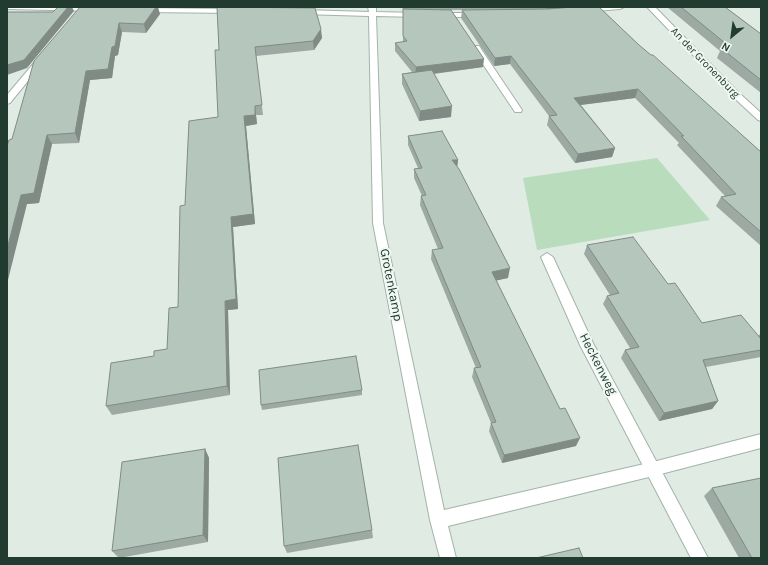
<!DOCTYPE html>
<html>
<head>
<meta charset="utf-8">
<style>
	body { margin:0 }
	#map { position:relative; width:768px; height:565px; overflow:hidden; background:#e0ebe4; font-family:Karla,sans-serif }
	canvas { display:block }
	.frame { position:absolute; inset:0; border:8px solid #213b30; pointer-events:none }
	.north { position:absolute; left:712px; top:16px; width:40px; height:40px; -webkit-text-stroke:3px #f0f8f3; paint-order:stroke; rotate:209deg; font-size:11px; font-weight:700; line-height:16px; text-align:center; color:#213b30 }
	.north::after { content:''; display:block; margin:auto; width:14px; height:18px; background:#213b30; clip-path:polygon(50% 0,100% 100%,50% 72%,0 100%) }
</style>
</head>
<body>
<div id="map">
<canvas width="768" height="565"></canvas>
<div class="frame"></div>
<div class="north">N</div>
</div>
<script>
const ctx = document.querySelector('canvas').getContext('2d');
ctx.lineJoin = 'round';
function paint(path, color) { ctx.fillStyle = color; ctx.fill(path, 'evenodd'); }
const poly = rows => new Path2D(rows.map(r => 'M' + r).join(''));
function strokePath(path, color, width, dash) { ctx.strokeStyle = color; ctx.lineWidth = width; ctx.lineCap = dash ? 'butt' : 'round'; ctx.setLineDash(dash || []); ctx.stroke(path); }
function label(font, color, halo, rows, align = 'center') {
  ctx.font = font + ' Karla,sans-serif'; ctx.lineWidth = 4; ctx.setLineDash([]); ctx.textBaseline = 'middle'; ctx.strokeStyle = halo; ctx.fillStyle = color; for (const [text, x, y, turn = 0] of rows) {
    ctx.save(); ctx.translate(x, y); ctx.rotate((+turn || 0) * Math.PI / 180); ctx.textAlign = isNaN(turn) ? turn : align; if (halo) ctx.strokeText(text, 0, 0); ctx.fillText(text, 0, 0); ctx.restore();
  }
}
paint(poly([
	[657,158,710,220,537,250,523,178]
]), '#b9dcbd');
const lane = poly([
	[547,253,553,257,593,343,708,558,691,558,580,345,541,257,547,253]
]);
const street = poly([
	[7,7,96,7,99,9,95,11,7,9,7,7],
	[368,7,376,7,376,12,419,13,423,15,419,17,376,16,383,223,444,510,653,462,761,434,761,448,653,476,448,526,456,558,440,558,430,520,373,223,369,16,302,14,298,12,302,10,369,12,368,7],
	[624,7,620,9,585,12,581,10,595,7,624,7],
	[647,7,655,7,737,91,761,113,761,121,758,120,731,95,647,7],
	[141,8,233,9,237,11,233,13,144,12,140,10,141,8],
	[437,13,477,13,481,15,477,17,437,17,437,13],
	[473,46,479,46,522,110,521,112,515,112,472,48,473,46],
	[39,57,46,59,10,103,7,104,7,95,39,57]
]);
strokePath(lane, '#a3b3aa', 2);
strokePath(street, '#a3b3aa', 2);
paint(lane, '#fff');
paint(street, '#fff');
paint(poly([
	[80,7,160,14,146,33,122,32,118,55,115,56,112,78,90,80,79,143,52,144,39,203,27,204,12,139],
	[217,7,314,7,322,38,314,50,256,56,263,115,256,115,257,124,246,126,255,224,233,227,238,309,228,310,230,395,112,415,106,406,154,356,167,349,178,307,185,205,218,117,219,50],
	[403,7,599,7,639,45,761,152,761,246,716,206,721,197,725,196,677,145,679,143,635,98,581,105,615,148,612,157,575,163,547,125,549,116,510,64,494,66,461,18,462,10,451,10,483,67,434,74,451,117,419,121,402,84,402,74,412,72,395,51,395,43,403,42],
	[667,7,725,7,761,34,761,93,717,58,720,51],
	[408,136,458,160,457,167,508,278,496,280,576,446,502,463,489,431,491,423,472,377,474,368,476,368,431,259,432,250,438,249,420,205,421,196,422,196,414,178,414,169,418,168,408,145],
	[587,245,668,284,702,323,758,336,761,333,761,357,706,367,718,401,712,409,659,421,621,358,625,350,630,348,603,304,607,296,610,295,584,254],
	[362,390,362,395,262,410,261,405],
	[205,449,209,458,208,542,119,558,112,551],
	[712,488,761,558,739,558,704,496],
	[372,530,373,538,287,553,284,546]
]), '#9caaa3');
paint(poly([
	[68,7,72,7,74,11,27,68,7,75,7,65],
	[156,7,158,7,160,14,146,33,144,24],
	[547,7,582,7,546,10],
	[119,23,122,32,118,55,115,56,112,78,90,80,79,143,75,133,86,71],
	[321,29,322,38,314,50,313,41],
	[511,56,510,64,494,66,495,58],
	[484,59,483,67,415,76,416,67],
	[638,89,635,98,572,106,574,98],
	[255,106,257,124,246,126,255,224,233,227,238,309,228,310,230,395,227,386,225,301,231,217,244,116],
	[452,106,451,117,419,121,420,111],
	[47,135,52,144,39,203,27,204,7,284,7,249,21,195],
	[615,148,612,157,575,163,578,154],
	[452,160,458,160,457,169],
	[510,268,508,278,490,282,492,272],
	[718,401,712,409,659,421,664,413],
	[580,438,576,446,502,463,504,455],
	[205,449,209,458,208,542,203,535]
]), '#7f8b84');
const building = poly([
	[58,7,68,7,24,60,7,65,7,12,53,12,58,7],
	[80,7,156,7,144,24,119,23,115,46,112,47,108,69,86,71,75,133,47,135,34,193,21,195,7,249,7,146,9,140,12,139,34,61,80,7],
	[217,7,315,8,321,29,313,41,255,47,262,105,255,106,255,115,244,116,253,214,231,217,236,299,225,301,227,386,106,406,111,363,154,356,154,351,167,349,169,308,178,307,180,206,185,205,189,121,218,117,215,50,219,50,217,7],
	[573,7,599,7,639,45,651,55,653,55,761,152,761,232,721,197,736,194,681,136,684,136,638,89,574,98,615,148,578,154,549,116,557,115,511,56,495,58,462,10,548,9,573,7],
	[681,7,725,7,761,34,761,80,721,48,725,43,681,7],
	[403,9,451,10,484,59,416,67,395,43,407,41,403,36,403,9],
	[432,70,452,106,420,111,402,74,432,70],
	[442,131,458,160,452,160,459,169,510,268,492,272,560,409,565,408,580,438,504,455,491,423,496,422,474,368,481,367,432,250,443,248,421,196,426,195,414,169,422,168,408,136,442,131],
	[633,237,668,284,675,283,702,323,741,315,761,339,761,350,703,360,718,401,664,413,625,350,639,347,607,296,619,293,587,245,633,237],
	[356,356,362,390,261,405,259,370,356,356],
	[358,445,372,530,284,546,278,458,358,445],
	[205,449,203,535,112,551,122,462,205,449],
	[761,478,761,558,752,558,712,488,761,478],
	[579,548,583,558,536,558,579,548]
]);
paint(building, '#b5c6bd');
strokePath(building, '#7f8b84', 1);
label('11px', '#213b30', '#f0f8f3', [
	["An der Gronenburg",705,63,46]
]);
label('13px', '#213b30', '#f0f8f3', [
	["Grotenkamp",391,285,79],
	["Heckenweg",598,364,63]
]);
</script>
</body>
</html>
